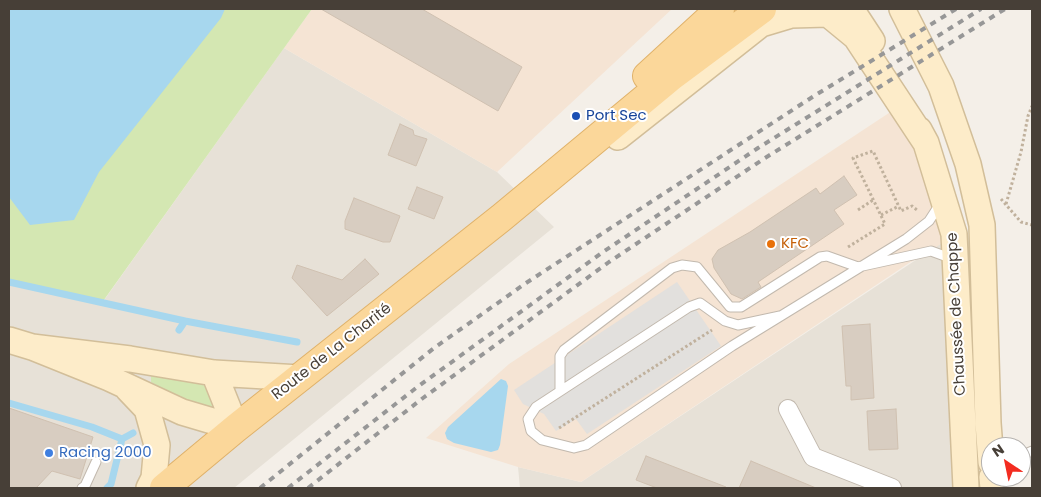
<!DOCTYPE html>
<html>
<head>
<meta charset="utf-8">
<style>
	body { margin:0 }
	#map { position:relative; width:1041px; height:497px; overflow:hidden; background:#f4efe8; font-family:Poppins,sans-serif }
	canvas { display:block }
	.frame { position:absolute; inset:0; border:10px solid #473f37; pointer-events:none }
	.north { position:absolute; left:981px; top:437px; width:50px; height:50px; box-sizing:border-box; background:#fff; border:1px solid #b5b2af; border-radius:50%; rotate:326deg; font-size:14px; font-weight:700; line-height:20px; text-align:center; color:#473f37 }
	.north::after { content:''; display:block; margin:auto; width:18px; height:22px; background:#f32c20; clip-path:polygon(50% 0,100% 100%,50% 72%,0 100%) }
</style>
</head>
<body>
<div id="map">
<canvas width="1041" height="497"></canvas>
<div class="frame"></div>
<div class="north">N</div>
</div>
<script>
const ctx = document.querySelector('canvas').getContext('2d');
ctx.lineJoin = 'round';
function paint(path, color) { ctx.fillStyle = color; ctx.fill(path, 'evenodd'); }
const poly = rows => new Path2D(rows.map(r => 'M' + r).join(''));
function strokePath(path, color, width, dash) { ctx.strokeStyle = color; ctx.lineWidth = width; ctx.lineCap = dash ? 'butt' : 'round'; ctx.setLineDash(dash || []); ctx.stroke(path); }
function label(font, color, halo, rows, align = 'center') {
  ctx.font = font + ' Poppins,sans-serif'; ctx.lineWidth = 4; ctx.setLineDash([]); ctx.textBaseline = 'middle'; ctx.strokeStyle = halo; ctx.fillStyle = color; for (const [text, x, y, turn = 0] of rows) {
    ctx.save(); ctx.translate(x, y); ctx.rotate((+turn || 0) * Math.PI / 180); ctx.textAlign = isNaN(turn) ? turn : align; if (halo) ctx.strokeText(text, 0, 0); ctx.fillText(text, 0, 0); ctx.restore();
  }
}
paint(poly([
	[284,48,497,172,554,227,234,488,9,488,9,280,102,303],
	[943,242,966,488,520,488,518,467,581,482]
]), '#e7e1d7');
paint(poly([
	[312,9,672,9,497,172,284,48],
	[901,105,954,234,931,251,909,263,581,482,518,467,426,438,509,364]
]), '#f5e4d4');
paint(poly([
	[9,9,312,9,101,304,9,280],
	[158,370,193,377,212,392,215,402,208,411,201,409,151,382,151,376]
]), '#d4e7b2');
paint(poly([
	[677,282,721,346,587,434,576,419,556,431,544,414,523,404,514,390]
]), '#e2e0dd');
paint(poly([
	[9,9,225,9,221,18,99,172,74,220,30,225,9,197],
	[501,379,506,381,508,386,500,445,498,450,491,452,454,443,447,439,445,433,448,427]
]), '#a7d7ee');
strokePath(poly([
	[9,282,185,321,179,330],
	[185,321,297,342],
	[9,403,92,427,122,439],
	[107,488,111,484,122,439,133,433]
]), '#a7d7ee', 7);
const building = poly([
	[321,9,422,9,522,67,498,111,321,9],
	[400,124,413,130,414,135,427,139,416,166,388,155,400,124],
	[844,176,857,195,834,210,844,224,758,282,761,287,742,299,731,294,714,268,712,259,718,250,750,232,816,188,820,194,844,176],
	[417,187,443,197,434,219,408,209,417,187],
	[354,198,400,216,390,242,383,242,345,229,345,221,354,198],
	[365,259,379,274,327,316,292,278,297,265,342,280,365,259],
	[870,324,874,398,851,400,851,386,846,386,842,326,870,324],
	[9,408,93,437,80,479,52,471,36,488,9,488,9,408],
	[896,409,898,449,869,450,867,411,896,409],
	[646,456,726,487,726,488,657,488,636,480,646,456],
	[751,461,816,488,739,488,751,461]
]);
paint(building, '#d8cdc1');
strokePath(building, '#d0c1b1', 1);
const lane = poly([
	[780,316,738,325,725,321,700,303,689,307,536,407,528,419,531,431,542,440,574,448,586,445,732,346,906,239,929,221,940,204],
	[560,391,560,356,564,350,672,268,682,265,697,267,730,307,741,307,820,257,827,256,858,267,931,251,953,259],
	[1021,456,1032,451],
	[82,488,85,486,96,462]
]);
const street = poly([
	[788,409,813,457,892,488]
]);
const secondary = poly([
	[851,9,872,41],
	[902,9,941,86,968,164,982,225,988,423,991,462],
	[919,130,926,143,954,234,966,488],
	[618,137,761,24,791,15,828,14,856,37,926,143],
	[9,340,32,347,109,378,182,412,236,428],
	[32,347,130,359,214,373,300,378],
	[214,373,236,428],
	[128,389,147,409,157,445,154,478,149,488],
	[992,477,993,488]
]);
const primary = poly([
	[647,76,720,9],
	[164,488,236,428,501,218,672,76,762,9]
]);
strokePath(lane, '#c2b9ae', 11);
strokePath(street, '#c2b9ae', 20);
strokePath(secondary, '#d2be99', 28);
strokePath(primary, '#e0b26a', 30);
strokePath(poly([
	[1001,199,1021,222,1032,225],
	[1006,204,1021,152,1028,116,1032,106],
	[858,210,873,200],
	[881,215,899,206],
	[848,247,885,224,853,158,873,151,901,211,912,206,917,210],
	[559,428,712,330]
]), '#c0b19d', 3, [2.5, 2.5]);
strokePath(lane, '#fff', 9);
strokePath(street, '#fff', 18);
strokePath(secondary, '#fdecc9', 25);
strokePath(primary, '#fbd79a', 28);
strokePath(poly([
	[260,488,434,348,526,283,814,96,956,9],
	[288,488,416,388,603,252,758,148,981,9],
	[308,488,423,398,609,262,765,158,1005,9]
]), '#979797', 4, [6, 6]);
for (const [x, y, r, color] of [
	[576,116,5,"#1a4fb4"],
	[771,244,5,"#e8710a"],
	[49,453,5,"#3f7fe0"]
]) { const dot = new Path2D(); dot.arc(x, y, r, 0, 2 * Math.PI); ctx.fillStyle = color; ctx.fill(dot); strokePath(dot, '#fff', 2); }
label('15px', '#164399', '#fff', [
	["Port Sec",586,116]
], 'left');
label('15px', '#c56008', '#fff', [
	["KFC",781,244]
], 'left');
label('15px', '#473f37', '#fff', [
	["Chaussée de Chappe",957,314,-93],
	["Route de La Charité",332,352,-38]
]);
label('15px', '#366cbe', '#fff', [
	["Racing 2000",59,453]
], 'left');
</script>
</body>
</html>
